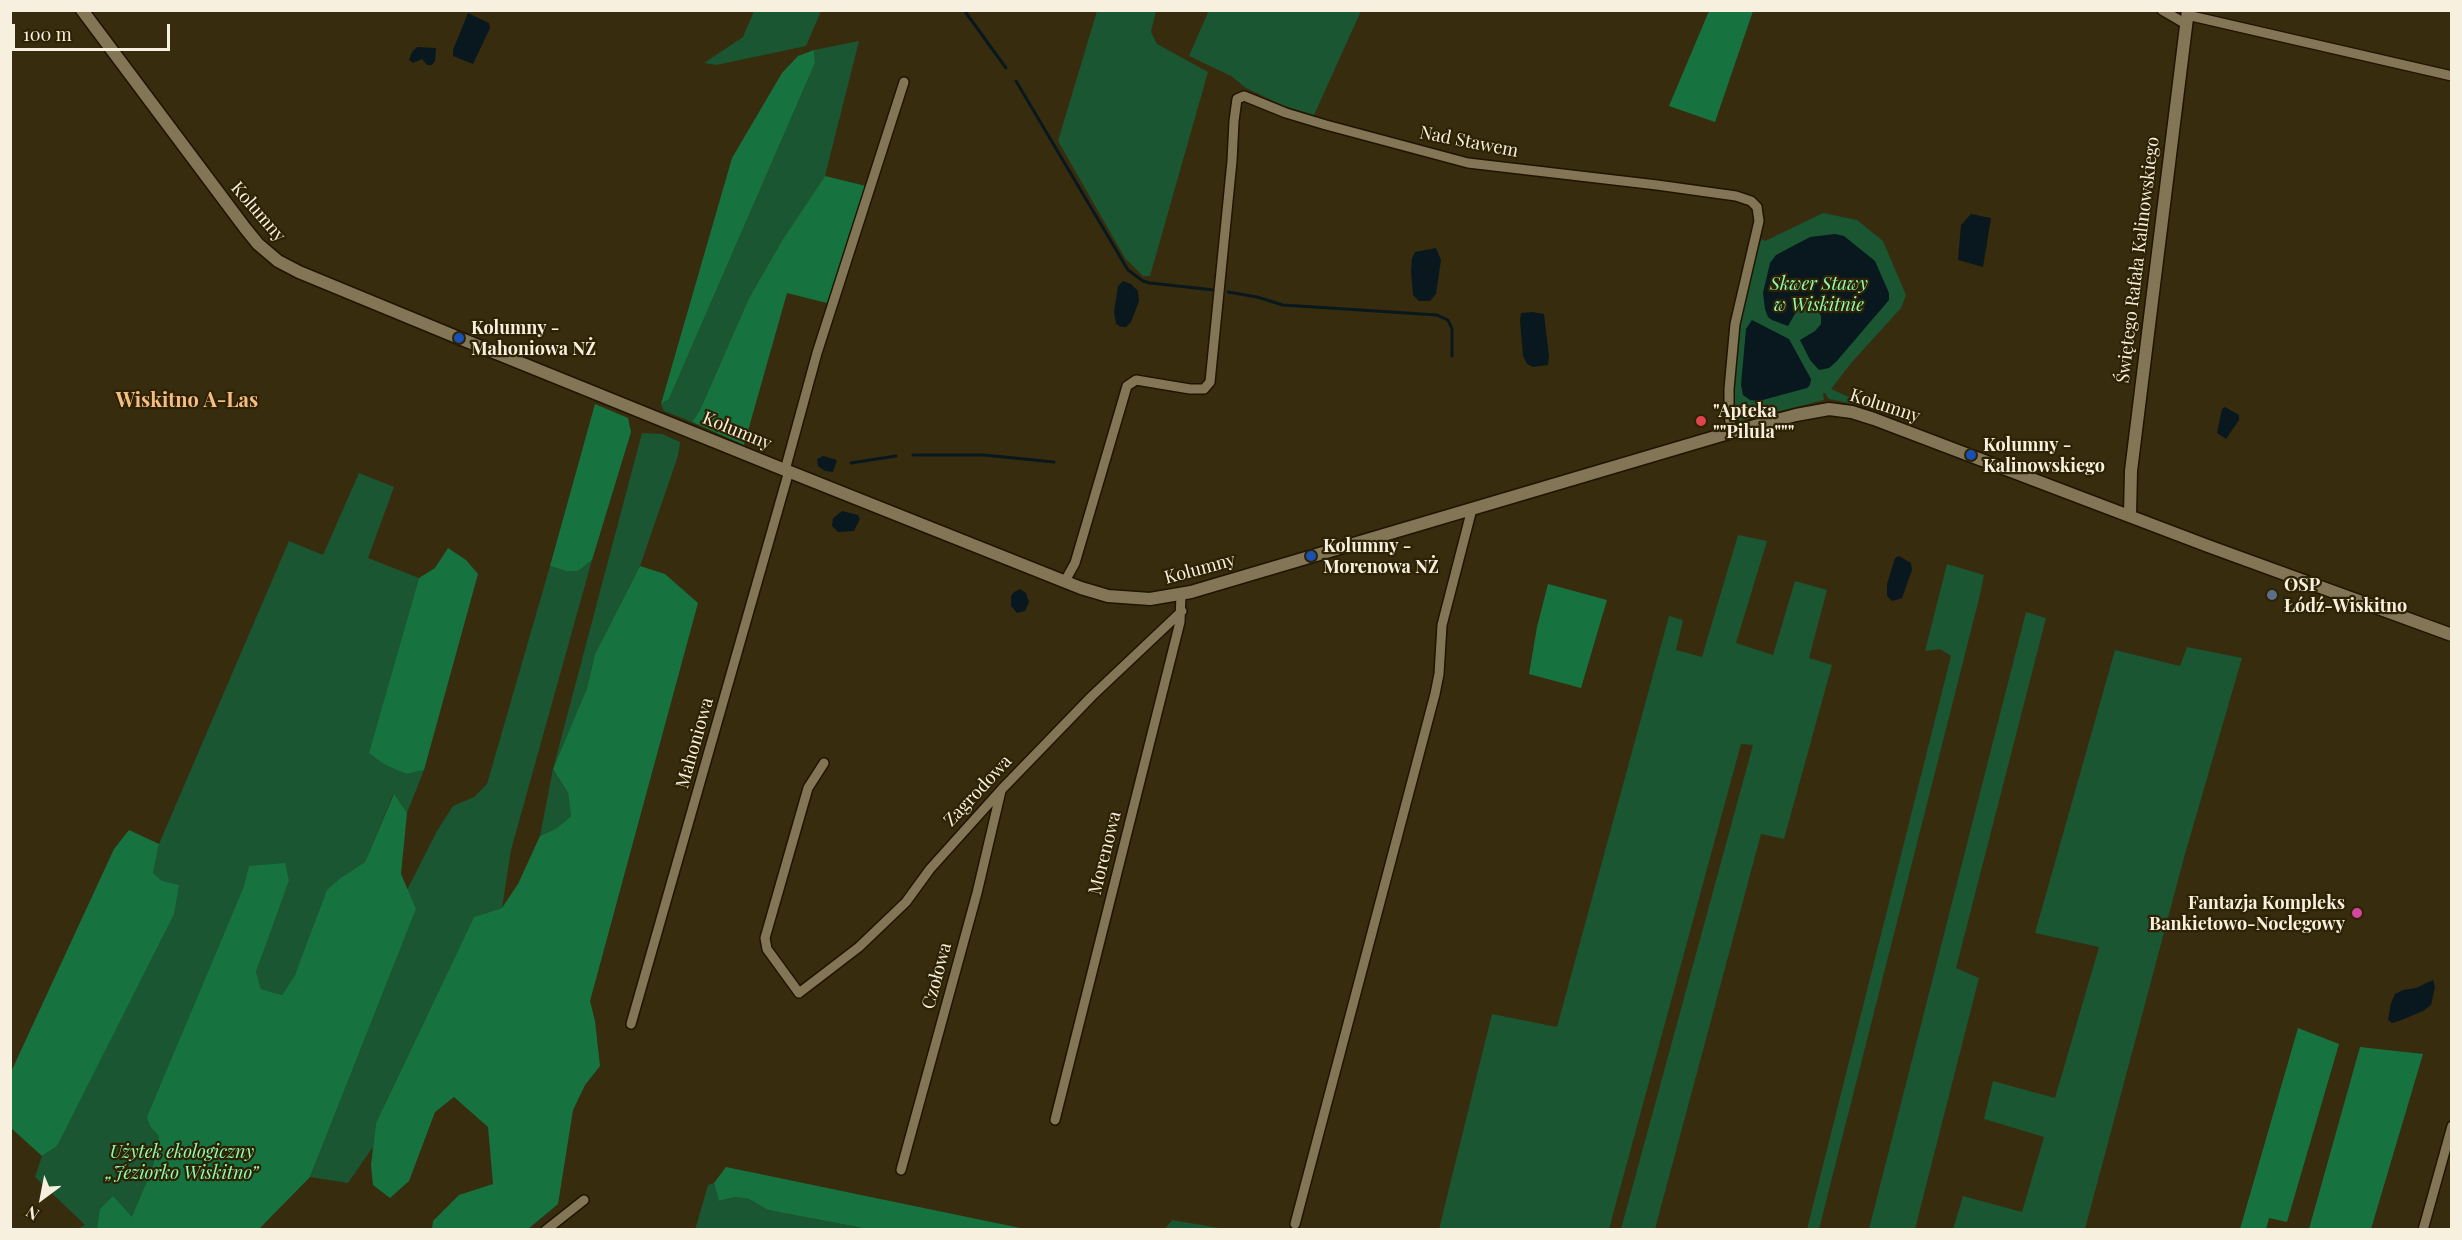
<!DOCTYPE html>
<html>
<head>
<meta charset="utf-8">
<style>
	body { margin:0 }
	#map { position:relative; width:2462px; height:1240px; overflow:hidden; background:#382c0e; font-family:"Playfair Display",serif }
	canvas { display:block }
	.frame { position:absolute; inset:0; border:12px solid #f7f0df; pointer-events:none }
	.north { position:absolute; left:12px; top:1168px; width:60px; height:60px; -webkit-text-stroke:4px #2e2204; paint-order:stroke; rotate:212deg; font-size:16px; font-weight:700; line-height:24px; text-align:center; color:#f7f0df }
	.north::after { content:''; display:block; margin:auto; width:21px; height:27px; background:#f7f0df; clip-path:polygon(50% 0,100% 100%,50% 72%,0 100%) }
	.scale { position:absolute; left:12px; top:24px; width:158px; height:27px; box-sizing:border-box; border:3px solid #f7f0df; border-top:0; padding-left:8px; font-size:18px; line-height:21px; white-space:nowrap; color:#f7f0df; -webkit-text-stroke:4px #2e2204; paint-order:stroke }
</style>
</head>
<body>
<div id="map">
<canvas width="2462" height="1240"></canvas>
<div class="frame"></div>
<div class="north">N</div>
<div class="scale">100 m</div>
</div>
<script>
const ctx = document.querySelector('canvas').getContext('2d');
ctx.lineJoin = 'round';
function paint(path, color) { ctx.fillStyle = color; ctx.fill(path, 'evenodd'); }
const poly = rows => new Path2D(rows.map(r => 'M' + r).join(''));
function strokePath(path, color, width, dash) { ctx.strokeStyle = color; ctx.lineWidth = width; ctx.lineCap = dash ? 'butt' : 'round'; ctx.setLineDash(dash || []); ctx.stroke(path); }
function label(font, color, halo, rows, align = 'center') {
  ctx.font = font + ' "Playfair Display",serif'; ctx.lineWidth = 4.5; ctx.setLineDash([]); ctx.textBaseline = 'middle'; ctx.strokeStyle = halo; ctx.fillStyle = color; for (const [text, x, y, turn = 0] of rows) {
    ctx.save(); ctx.translate(x, y); ctx.rotate((+turn || 0) * Math.PI / 180); ctx.textAlign = isNaN(turn) ? turn : align; if (halo) ctx.strokeText(text, 0, 0); ctx.fillText(text, 0, 0); ctx.restore();
  }
}
paint(poly([
	[1209,10,1361,10,1361,11,1314,115,1284,106,1246,88,1231,76,1189,56],
	[754,11,821,11,806,46,716,65,704,63,743,37],
	[1097,11,1156,11,1151,32,1157,44,1208,72,1150,276,1143,276,1125,258,1058,141],
	[859,41,825,176,783,239,749,298,700,410,692,422,664,411,661,404,669,399,815,63,814,50],
	[1823,213,1857,220,1883,241,1906,295,1901,308,1852,362,1831,389,1888,414,1864,406,1829,399,1825,393,1823,393,1824,400,1740,421,1732,413,1737,330,1756,248,1762,239,1765,241],
	[642,433,662,434,680,442,678,456,640,566,595,654,587,688,553,769,568,793,571,816,557,828,540,836,553,769],
	[359,473,394,487,368,558,419,578,370,753,405,774,424,770,407,813,393,795,365,862,342,877,295,975,282,995,261,989,256,972,289,881,249,866,243,889,256,1229,77,1229,85,1225,35,1177,42,1156,57,1146,162,881,153,873,159,844,289,541,323,555],
	[1738,535,1767,541,1736,643,1773,655,1795,581,1827,590,1809,658,1832,665,1784,839,1761,834,1655,1229,1621,1229,1753,745,1741,744,1609,1229,1439,1229,1492,1014,1557,1027,1669,616,1683,620,1676,650,1702,657],
	[592,560,511,850,502,908,474,917,376,1123,373,1147,348,1183,310,1177,416,909,407,890,437,831,453,806,474,797,487,784,550,566,566,571,578,571],
	[1947,564,1984,575,1979,599,1819,1229,1807,1229,1951,656,1940,649,1925,651],
	[2026,612,2046,618,1956,968,1979,978,1915,1229,1869,1229],
	[2187,647,2242,658,2185,854,2085,1229,1953,1229,1963,1196,2022,1212,2044,1137,1984,1119,1993,1081,2055,1098,2099,947,2035,933,2115,650,2180,666],
	[714,1183,719,1201,735,1197,749,1199,768,1210,868,1229,695,1230,708,1185],
	[1172,1220,1225,1229,1165,1229]
]), '#195631');
paint(poly([
	[1709,11,1753,11,1715,122,1669,106],
	[814,50,815,63,669,399,661,404,732,158,782,73,798,56],
	[825,176,866,186,827,303,787,293,744,445,692,422,700,410,749,298,783,239],
	[595,404,628,418,631,432,592,560,578,571,566,571,550,566],
	[448,548,466,560,478,574,424,770,406,774,384,764,369,753,419,578,435,568],
	[640,566,665,574,698,603,590,1001,595,1021,600,1066,585,1085,573,1110,558,1204,528,1229,432,1229,433,1221,459,1195,493,1184,488,1127,454,1097,435,1112,409,1181,390,1198,373,1185,371,1165,376,1123,474,917,502,908,518,884,540,836,557,828,571,816,568,793,553,769,587,688,595,654],
	[1548,584,1607,600,1581,688,1529,674,1537,627],
	[394,794,407,813,401,874,416,909,310,1177,259,1229,97,1230,100,1209,113,1196,132,1217,153,1167,159,1136,150,1126,147,1117,243,889,249,866,285,863,289,881,256,972,261,989,282,995,295,975,327,890,342,877,365,862],
	[129,830,159,844,153,873,162,881,179,885,174,914,57,1146,42,1156,11,1128,11,1072,114,849],
	[2298,1028,2339,1044,2287,1222,2269,1218,2266,1229,2240,1229],
	[2360,1047,2423,1054,2371,1229,2309,1229],
	[726,1167,1025,1229,868,1229,768,1210,749,1199,735,1197,719,1201,714,1183]
]), '#167340');
paint(poly([
	[468,13,489,23,490,28,473,64,453,56,453,50],
	[417,47,436,48,435,61,432,65,427,65,422,59,413,63,409,60,412,52],
	[1971,214,1991,218,1983,267,1958,260,1961,225],
	[1835,234,1844,236,1875,261,1889,293,1889,300,1836,362,1829,368,1819,370,1810,360,1800,340,1815,331,1821,324,1821,316,1816,308,1807,303,1800,305,1788,326,1772,320,1768,317,1765,309,1763,293,1770,263,1776,255,1810,237],
	[1436,248,1441,260,1436,294,1430,301,1419,301,1413,295,1411,271,1412,258,1415,252],
	[1123,281,1131,284,1138,291,1139,301,1131,322,1126,327,1121,327,1116,324,1114,312,1118,286],
	[1533,312,1544,314,1549,356,1548,365,1533,367,1527,364,1523,356,1520,320,1521,313],
	[1752,320,1789,339,1811,379,1810,385,1807,388,1759,401,1750,400,1743,395,1741,385,1746,329],
	[2225,407,2239,415,2239,420,2226,439,2217,433,2222,409],
	[823,456,837,460,833,472,825,471,818,466,817,459],
	[842,511,858,515,860,519,854,531,838,532,832,526,833,518],
	[1899,556,1911,563,1912,570,1902,598,1892,601,1887,596,1887,584,1895,558],
	[1020,589,1026,593,1029,602,1025,611,1017,613,1011,606,1011,596,1014,592],
	[2433,980,2435,987,2431,1005,2423,1011,2399,1021,2392,1023,2388,1020,2391,1003,2395,994,2403,990,2416,988]
]), '#09181e');
strokePath(poly([
	[964,10,1006,68],
	[1016,81,1128,270,1143,281,1150,283,1214,290],
	[1228,292,1257,297,1283,305,1437,315,1448,320,1452,329,1452,356],
	[913,455,984,455,1054,462],
	[851,463,896,456]
]), '#09181e', 3);
const minor = poly([
	[2162,10,2186,24],
	[2187,15,2452,76],
	[785,470,817,353,904,82],
	[1065,581,1075,563,1127,386,1136,380,1190,389,1204,389,1210,382,1232,161,1234,121,1237,99,1244,96,1286,113,1326,125,1468,163,1657,185,1736,196,1751,201,1757,207,1759,221,1735,324,1729,389,1729,416,1732,432],
	[824,763,808,788,765,938,767,949,799,993,859,947,906,902,930,869,1002,789,1092,696,1182,611],
	[631,1024,789,471],
	[1055,1120,1180,622,1181,594],
	[901,1170,977,893,1001,791],
	[1295,1224,1435,694,1439,674,1442,625,1472,509],
	[546,1230,584,1200],
	[2423,1230,2452,1126]
]);
const tertiary = poly([
	[82,10,245,228,258,244,278,261,299,272,459,338,785,470,1081,588,1108,596,1150,599,1191,592,1732,432,1796,415,1829,409,1852,412,1874,419,2208,546,2452,635],
	[2130,515,2131,471,2188,10]
]);
strokePath(minor, '#1f1400', 12);
strokePath(tertiary, '#1f1400', 15);
strokePath(minor, '#827656', 9);
strokePath(tertiary, '#827656', 12);
for (const [x, y, r, color] of [
	[459,338,6,"#1a4fb4"],
	[1701,421,6,"#e0444e"],
	[1971,455,6,"#1a4fb4"],
	[1311,556,6,"#1a4fb4"],
	[2272,595,6,"#5c6f8a"],
	[2357,913,6,"#d1479c"]
]) { const dot = new Path2D(); dot.arc(x, y, r, 0, 2 * Math.PI); ctx.fillStyle = color; ctx.fill(dot); strokePath(dot, '#2e2204', 2); }
label('18px', '#f7f0df', '#2e2204', [
	["Nad Stawem",1469,142,11],
	["Kolumny",258,212,49],
	["Świętego Rafała Kalinowskiego",2138,260,-83],
	["Kolumny",1885,406,18],
	["Kolumny",737,431,22],
	["Kolumny",1200,569,-15],
	["Mahoniowa",695,743,-74],
	["Zagrodowa",978,791,-47],
	["Morenowa",1105,853,-76],
	["Czołowa",937,976,-75]
]);
label('italic 18px', '#8cfcb1', '#2e2204', [
	["Skwer Stawy",1819,284],
	["w Wiskitnie",1819,305],
	["Użytek ekologiczny",182,1152],
	["„Jeziorko Wiskitno”",182,1173]
]);
label('bold 18px', '#f7f0df', '#2e2204', [
	["Kolumny -",471,328],
	["Mahoniowa NŻ",471,349],
	["\"Apteka",1713,411],
	["\"\"Pilula\"\"\"",1713,432],
	["Kolumny -",1983,445],
	["Kalinowskiego",1983,466],
	["Kolumny -",1323,546],
	["Morenowa NŻ",1323,567],
	["OSP",2284,585],
	["Łódź-Wiskitno",2284,606],
	["Fantazja Kompleks",2345,903,"right"],
	["Bankietowo-Noclegowy",2345,924,"right"]
], 'left');
label('bold 20px', '#f5bd81', '#2e2204', [
	["Wiskitno A-Las",187,401]
]);
</script>
</body>
</html>
